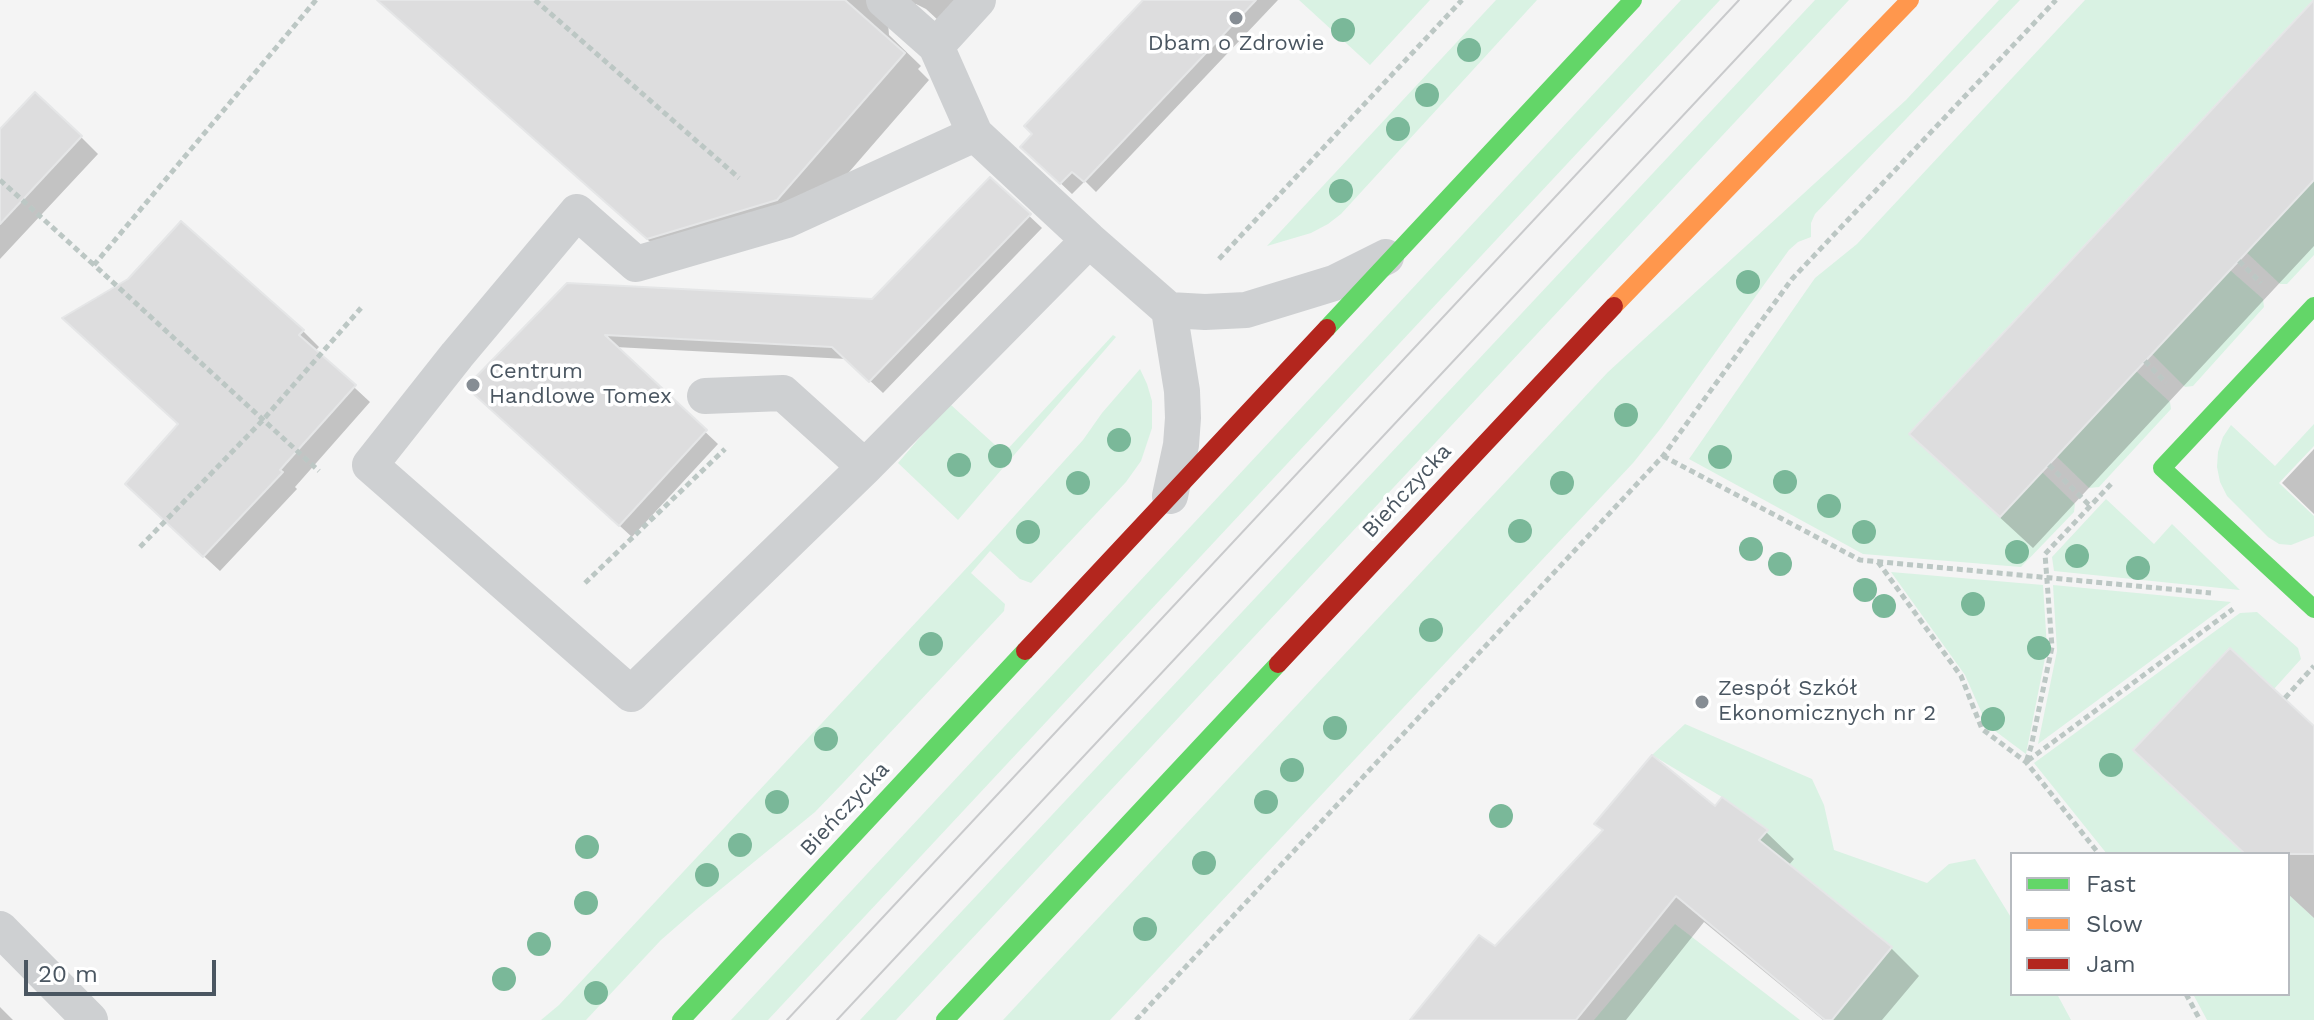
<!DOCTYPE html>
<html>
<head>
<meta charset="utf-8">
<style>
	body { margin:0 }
	#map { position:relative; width:2314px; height:1020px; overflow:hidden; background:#f4f4f4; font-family:"Work Sans",sans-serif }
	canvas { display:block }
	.legend { position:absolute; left:2010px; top:852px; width:280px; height:144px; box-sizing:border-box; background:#fff; border:2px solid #b7bbc0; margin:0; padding:10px 14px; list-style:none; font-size:24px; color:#4a5661 }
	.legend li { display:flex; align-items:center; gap:16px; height:40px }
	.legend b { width:40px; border:2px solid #b7bbc0 }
	.scale { position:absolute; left:24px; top:960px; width:192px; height:36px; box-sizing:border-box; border:4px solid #4a5661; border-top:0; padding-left:10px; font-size:24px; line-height:28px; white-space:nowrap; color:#4a5661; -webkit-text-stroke:6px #fff; paint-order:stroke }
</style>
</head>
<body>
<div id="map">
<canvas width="2314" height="1020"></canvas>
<ul class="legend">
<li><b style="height:10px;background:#63d668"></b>Fast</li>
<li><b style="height:10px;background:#ff974d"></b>Slow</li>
<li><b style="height:10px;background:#b3261e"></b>Jam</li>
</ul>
<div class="scale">20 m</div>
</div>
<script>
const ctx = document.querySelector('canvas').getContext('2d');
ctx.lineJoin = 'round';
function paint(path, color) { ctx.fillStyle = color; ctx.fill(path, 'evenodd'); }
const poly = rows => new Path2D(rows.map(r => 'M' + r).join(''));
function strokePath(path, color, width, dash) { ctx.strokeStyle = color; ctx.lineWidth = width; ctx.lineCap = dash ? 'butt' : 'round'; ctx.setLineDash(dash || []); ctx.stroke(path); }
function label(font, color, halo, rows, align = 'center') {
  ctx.font = font + ' "Work Sans",sans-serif'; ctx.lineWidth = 7; ctx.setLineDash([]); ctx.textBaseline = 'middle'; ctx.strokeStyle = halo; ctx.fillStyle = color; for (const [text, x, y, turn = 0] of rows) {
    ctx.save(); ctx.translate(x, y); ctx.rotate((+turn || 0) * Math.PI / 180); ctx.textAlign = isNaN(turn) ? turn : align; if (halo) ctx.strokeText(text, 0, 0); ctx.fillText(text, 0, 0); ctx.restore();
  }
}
paint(poly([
	[1299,0,1430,0,1370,65],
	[1496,0,1537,0,1341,214,1328,224,1311,233,1267,246],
	[1681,0,1720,0,768,1020,731,1020],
	[1815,0,1849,0,896,1020,860,1020],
	[1999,0,2020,0,1815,214,1811,223,1811,237,1798,242,1789,250,1661,428,1633,463,1110,1020,1003,1020,1608,372,1906,100],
	[2085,0,2313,0,1909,433,2000,517,2042,472,2075,504,2074,512,2021,567,1863,554,1689,459,1815,278,1857,244],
	[2314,180,2314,255,2287,284,2280,284,2246,252],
	[2230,270,2263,299,2264,307,2193,386,2185,387,2152,354],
	[1113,335,1116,337,958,520,898,463,946,407,951,405,1004,453],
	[1140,369,1147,384,1152,401,1152,428,1141,461,1126,482,1031,583,1020,579,990,551,971,573,1005,604,1004,611,843,783,815,812,699,907,661,940,586,1020,541,1020,559,1005,989,544,1083,440,1102,413],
	[2136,371,2170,402,2171,409,2099,487,2089,488,2056,456],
	[2314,424,2314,446,2279,483,2314,516,2314,536,2291,545,2279,544,2268,537,2227,496,2220,482,2217,467,2218,452,2223,437,2231,425,2275,466],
	[2106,499,2154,544,2172,524,2240,590,2054,571,2052,557],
	[1891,572,2043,585,2047,648,2026,754,1987,725,1965,675],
	[2053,585,2231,602,2038,744,2057,651],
	[2257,612,2298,648,2301,659,2274,689,2229,648,2134,750,2245,854,2107,854,2034,763,2240,613],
	[1685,724,1812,779,1824,805,1834,850,1927,883,1949,864,1975,859,2012,919,2012,994,2057,994,2071,1020,1832,1020,1892,947,1759,840,1767,830,1722,797,1652,755],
	[2288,894,2314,918,2314,1020,2207,1020,2193,994,2288,994],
	[1675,924,1800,1020,1594,1020]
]), '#d9f2e3');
paint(poly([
	[377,0,983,0,952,33,926,9,916,4,888,23,889,35,921,66,918,69,929,80,803,225,674,263],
	[1146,0,1278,0,1096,192,1085,181,1072,194,1034,158],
	[2314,2,2314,246,2033,548,1944,466],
	[0,132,81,137,98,154,0,259],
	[991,180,1042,228,883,393,847,359,615,347,718,444,632,537,481,399,567,285,873,301],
	[181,224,303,331,319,347,315,351,370,402,295,487,297,489,220,571,143,500,181,425,130,280],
	[2314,449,2314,514,2282,483],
	[2314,729,2314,918,2288,894,2288,854,2245,854],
	[1722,800,1766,832,1794,859,1788,866,1891,948,1919,976,1882,1020,1823,1020,1704,922,1626,1020,1429,1020,1495,949,1715,808],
	[0,1007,13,1020,0,1020]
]), '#0003');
const building = poly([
	[377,0,845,0,905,53,777,200,647,239,377,0],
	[1143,0,1256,0,1084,182,1072,172,1060,184,1020,147,1032,134,1024,126,1143,0],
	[2314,0,2314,180,2000,517,1909,434,2314,0],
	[35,92,82,136,0,224,0,129,35,92],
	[990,177,1031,214,869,382,832,347,605,335,707,430,619,526,466,387,567,283,872,299,990,177],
	[181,221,304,330,299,335,356,385,280,470,283,472,203,557,125,484,178,424,62,318,128,279,181,221],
	[2230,648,2314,726,2314,854,2245,854,2133,750,2230,648],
	[1652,755,1715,806,1722,797,1768,830,1759,840,1892,947,1832,1020,1825,1020,1676,896,1576,1020,1410,1020,1479,935,1495,946,1603,830,1594,824,1652,755]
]);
paint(building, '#ddddde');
strokePath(building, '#e5e6e7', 2);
strokePath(poly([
	[316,0,94,265,319,471],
	[535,0,739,178],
	[0,180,94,265],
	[1219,259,1462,0],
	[2239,261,2261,283],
	[2145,361,2166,383],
	[1663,456,1860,560,2211,593],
	[2049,465,2089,505],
	[2111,484,2045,554,2052,647,2031,747,2026,762,2233,609],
	[140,547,262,421,361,308],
	[1878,562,1961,676,1982,729,2026,762,2099,854],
	[585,583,725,449],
	[2285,698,2314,666],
	[2186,994,2200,1020],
	[1136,1020,1663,456,1792,279,2056,0]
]), '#bcc7c4', 5, [6, 4]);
strokePath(poly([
	[884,0,936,46,975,134,1089,240,1169,310,1205,312,1246,310,1334,283,1386,257],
	[936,46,978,0],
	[975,134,787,220,636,264,577,212,457,355,370,465,631,694,865,467,1089,240],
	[1169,310,1182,391,1183,418,1181,445,1170,496],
	[705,396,783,393,865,467],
	[0,929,90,1020]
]), '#ced0d2', 36);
strokePath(poly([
	[2314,306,2162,468,2314,609],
	[1327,328,1633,0],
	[681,1020,1025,651],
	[945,1020,1278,664]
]), '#63d668', 18);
strokePath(poly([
	[1614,306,1910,0]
]), '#ff974d', 18);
strokePath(poly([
	[1025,651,1327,328],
	[1278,664,1614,306]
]), '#b3261e', 18);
strokePath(poly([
	[787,1020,1739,0],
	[837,1020,1791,0]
]), '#c9cacc', 2);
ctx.fillStyle = '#7ab899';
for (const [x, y] of [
	[1343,30],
	[1469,50],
	[1427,95],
	[1398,129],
	[1341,191],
	[1748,282],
	[1626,415],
	[1119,440],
	[1000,456],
	[1720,457],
	[959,465],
	[1785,482],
	[1078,483],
	[1562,483],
	[1829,506],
	[1520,531],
	[1028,532],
	[1864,532],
	[1751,549],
	[2017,552],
	[2077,556],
	[1780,564],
	[2138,568],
	[1865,590],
	[1973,604],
	[1884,606],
	[1431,630],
	[931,644],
	[2039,648],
	[1993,719],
	[1335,728],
	[826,739],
	[2111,765],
	[1292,770],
	[777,802],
	[1266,802],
	[1501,816],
	[740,845],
	[587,847],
	[1204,863],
	[707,875],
	[586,903],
	[1145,929],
	[539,944],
	[504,979],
	[596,993]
]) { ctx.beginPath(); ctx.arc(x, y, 12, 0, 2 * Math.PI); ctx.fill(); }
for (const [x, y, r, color] of [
	[1236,18,8,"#868d94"],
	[473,385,8,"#868d94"],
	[1702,702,8,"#868d94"]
]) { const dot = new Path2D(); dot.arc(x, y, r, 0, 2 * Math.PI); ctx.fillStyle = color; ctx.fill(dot); strokePath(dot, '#fff', 3); }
label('22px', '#4a5661', '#fff', [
	["Dbam o Zdrowie",1236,44,"center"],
	["Centrum",489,372],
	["Handlowe Tomex",489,397],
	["Zespół Szkół",1718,689],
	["Ekonomicznych nr 2",1718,714]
], 'left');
label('22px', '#4a5661', '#fff', [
	["Bieńczycka",1407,491,-47],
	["Bieńczycka",845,809,-47]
]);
</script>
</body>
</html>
